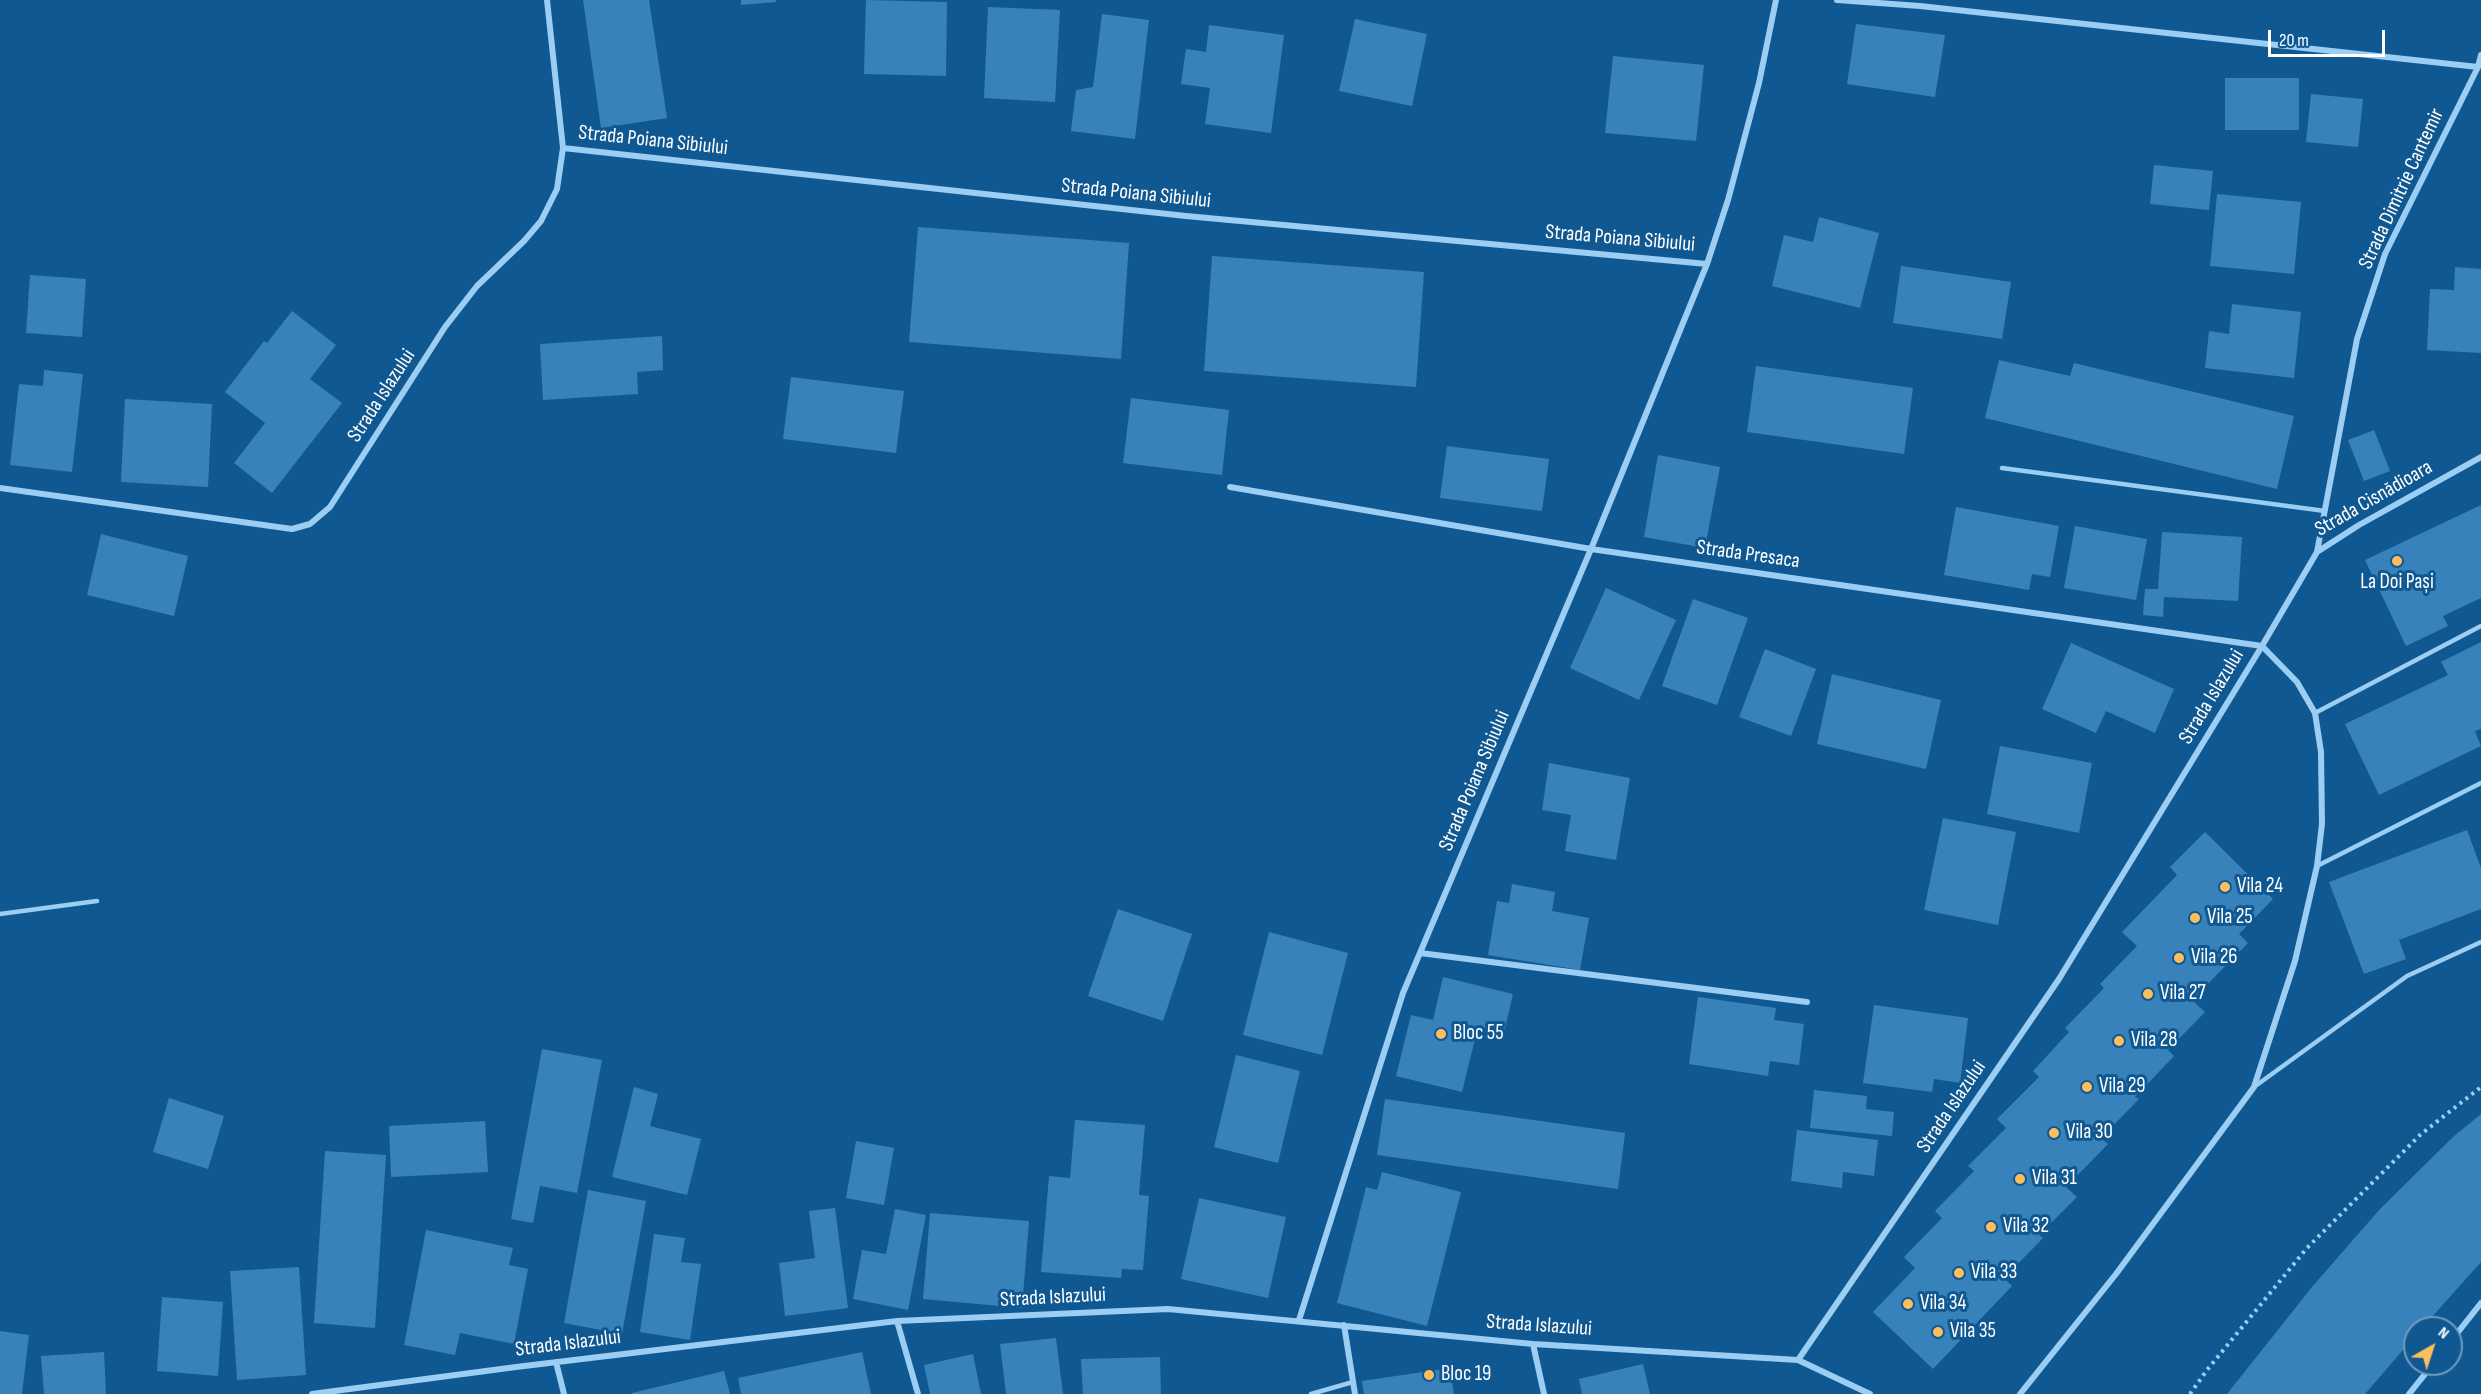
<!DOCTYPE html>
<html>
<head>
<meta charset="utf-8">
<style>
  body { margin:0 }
  #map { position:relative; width:2481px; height:1394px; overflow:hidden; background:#105892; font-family:"Sofia Sans Condensed",sans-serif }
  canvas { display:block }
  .north { position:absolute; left:2403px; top:1316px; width:60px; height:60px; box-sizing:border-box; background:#105892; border:2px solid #709bbe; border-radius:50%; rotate:39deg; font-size:16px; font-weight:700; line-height:24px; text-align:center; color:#fff }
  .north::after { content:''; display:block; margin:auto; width:21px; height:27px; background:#ffbe5e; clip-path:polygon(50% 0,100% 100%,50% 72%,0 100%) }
  .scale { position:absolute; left:2268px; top:30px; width:117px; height:27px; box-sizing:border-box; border:3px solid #fff; border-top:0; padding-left:8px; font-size:18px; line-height:21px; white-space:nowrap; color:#fff; -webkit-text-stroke:4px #105892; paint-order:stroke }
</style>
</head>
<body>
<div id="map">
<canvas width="2481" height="1394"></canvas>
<div class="north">N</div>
<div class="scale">20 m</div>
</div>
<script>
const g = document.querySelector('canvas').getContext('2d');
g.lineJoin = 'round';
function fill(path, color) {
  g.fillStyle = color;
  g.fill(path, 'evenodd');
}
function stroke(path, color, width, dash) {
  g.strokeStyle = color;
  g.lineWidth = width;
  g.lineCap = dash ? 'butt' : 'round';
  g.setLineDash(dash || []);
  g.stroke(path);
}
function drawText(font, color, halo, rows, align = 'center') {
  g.font = font + ' "Sofia Sans Condensed",sans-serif';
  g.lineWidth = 6;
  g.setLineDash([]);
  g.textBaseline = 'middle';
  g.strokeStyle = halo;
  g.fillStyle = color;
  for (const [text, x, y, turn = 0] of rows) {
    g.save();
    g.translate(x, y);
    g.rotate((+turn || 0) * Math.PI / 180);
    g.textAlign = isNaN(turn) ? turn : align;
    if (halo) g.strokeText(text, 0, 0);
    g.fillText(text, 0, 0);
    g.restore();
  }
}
const building = new Path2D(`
  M583,0H649L667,118L601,128Z
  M741,0H776V2L741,5Z
  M866,0L947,2L946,76L864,74Z
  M988,7L1060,10L1055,102L984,98Z
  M1102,14L1149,20L1135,139L1071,131L1076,90L1093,87Z
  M1355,19L1427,34L1412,106L1339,91Z
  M1856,24L1945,35L1935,97L1847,84Z
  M1209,25L1284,35L1271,133L1205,124L1210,88L1181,84L1186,49L1206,52Z
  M1613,56L1704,65L1696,141L1605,133Z
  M2225,78H2299V130H2225Z
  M2311,94L2363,99L2358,147L2306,142Z
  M2154,165L2213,171L2209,210L2150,204Z
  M2217,194L2301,202L2294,274L2210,266Z
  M1819,217L1879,233L1860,308L1772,286L1784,235L1813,242Z
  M918,227L1129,243L1121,359L909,342Z
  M1212,256L1424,272L1416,387L1204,371Z
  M1901,266L2011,282L2002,339L1893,323Z
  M2455,267L2481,269V353L2427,350L2430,289L2454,290Z
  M30,275L86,279L82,337L26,333Z
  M2232,304L2301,312L2294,378L2205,368L2209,331L2229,334Z
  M292,311L336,345L310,379L342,403L272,493L234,463L265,423L225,392L264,341L267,343Z
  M662,336L663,370L637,372L638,394L543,400L540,344Z
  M1999,360L2070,376L2074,363L2294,416L2277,489L1985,418Z
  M1756,366L1913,388L1904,454L1747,432Z
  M44,370L83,374L72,472L10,465L19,384L43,386Z
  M791,377L904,391L896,453L783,439Z
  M1131,398L1229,410L1222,475L1123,463Z
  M125,399L212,404L208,487L121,482Z
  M2374,430L2390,471L2364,481L2348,440Z
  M1447,446L1549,459L1542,511L1440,498Z
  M1658,455L1720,467L1705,548L1644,537Z
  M2481,505V598L2443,616L2448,626L2406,646L2365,560Z
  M1956,507L2059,526L2050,577L2032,574L2029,590L1944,575Z
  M2075,526L2147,539L2136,600L2064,588Z
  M2162,532L2242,537L2238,601L2164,597L2163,617L2143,615L2145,589H2158Z
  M101,534L188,556L174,616L87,595Z
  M1606,588L1676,620L1639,700L1570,668Z
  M1693,599L1748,618L1717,705L1662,686Z
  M2481,642V729L2475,731L2481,746L2379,795L2345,724L2448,675L2441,662Z
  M2071,643L2174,689L2155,733L2106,711L2096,733L2042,709Z
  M1765,649L1816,669L1791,736L1739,717Z
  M1832,674L1941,700L1926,769L1817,744Z
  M2000,746L2092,763L2079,833L1987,814Z
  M1549,763L1630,778L1616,860L1565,851L1571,815L1542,810Z
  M1943,818L2016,832L1998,925L1924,910Z
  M2467,830L2481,868V909L2399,940L2406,959L2364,974L2329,882Z
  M2205,832L2273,899L2239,934L2248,943L2192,1000L2205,1012L2168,1050L2174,1056L2135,1097L2139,1099L2101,1138L2108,1144L2066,1187L2077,1197L2039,1235L2043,1238L2004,1278L2012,1286L1933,1369L1873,1312L1915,1268L1904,1257L1942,1218L1935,1211L1974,1171L1968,1166L2006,1128L1997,1119L2039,1077L2033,1071L2069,1032L2065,1028L2104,988L2100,984L2137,946L2122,932L2177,875L2170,867Z
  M1512,884L1555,892L1552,911L1589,918L1580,970L1488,955L1497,901L1509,903Z
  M1118,909L1192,934L1163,1021L1088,996Z
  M1269,932L1348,953L1322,1055L1243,1035Z
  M1443,977L1513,994L1503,1037L1477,1031L1462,1092L1396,1076L1411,1015L1433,1020Z
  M1698,997L1776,1008L1774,1020L1804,1024L1799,1065L1770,1061L1768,1076L1689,1064Z
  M1874,1005L1968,1018L1960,1083L1934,1079L1932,1092L1863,1083Z
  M542,1049L602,1060L577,1193L540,1186L533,1223L511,1219Z
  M1236,1055L1300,1071L1278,1163L1214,1147Z
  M634,1087L658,1094L650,1126L701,1139L687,1195L612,1177Z
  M1814,1090L1867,1096L1866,1109L1894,1112L1892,1136L1810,1128Z
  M169,1098L224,1116L208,1169L153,1152Z
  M1385,1099L1625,1133L1618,1189L1377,1155Z
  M2481,1114V1262L2422,1328H2415V1336L2365,1394H2227L2312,1287L2380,1209L2453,1137Z
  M1075,1120L1145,1125L1139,1195L1149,1196L1143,1270L1122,1269L1121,1278L1041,1272L1049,1176L1070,1178Z
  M485,1121L488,1172L391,1177L389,1126Z
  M1797,1130L1878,1140L1874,1176L1843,1172L1842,1188L1791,1181Z
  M856,1141L894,1148L884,1205L846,1198Z
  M325,1151L386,1155L375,1328L314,1323Z
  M1382,1172L1461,1192L1427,1326L1337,1303L1366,1187L1377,1190Z
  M588,1190L646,1201L622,1334L564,1323Z
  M1199,1198L1286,1217L1268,1298L1181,1279Z
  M835,1208L848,1308L785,1316L779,1263L815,1258L809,1211Z
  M895,1209L926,1215L908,1310L853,1299L862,1250L886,1254Z
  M930,1213L1029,1221L1022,1308L923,1299Z
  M426,1230L513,1248L509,1265L528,1269L514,1344L460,1333L455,1355L404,1345Z
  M654,1234L685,1238L681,1262L701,1264L690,1340L640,1332Z
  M299,1267L306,1375L237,1380L230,1271Z
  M162,1297L223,1302L218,1376L157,1371Z
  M0,1331L29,1335L22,1394H0Z
  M1056,1338L1063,1394H1006L1000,1344Z
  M104,1352L106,1394H44L41,1356Z
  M862,1352L871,1394H741L738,1378Z
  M973,1354L981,1394H930L924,1365Z
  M1160,1357L1161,1394H1083L1081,1359Z
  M1643,1364L1650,1394H1582L1579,1379Z
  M1450,1368L1454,1394H1364L1362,1381Z
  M724,1371L730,1394H632V1393Z`);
const path = new Path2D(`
  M2190,1394L2207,1370L2307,1248L2420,1135L2481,1087`);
const service = new Path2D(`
  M2002,468L2325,511
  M2315,713L2481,626
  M2317,866L2481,783
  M0,914L97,901
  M2254,1087L2407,976L2481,942
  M1311,1394L1353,1382`);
const minor = new Path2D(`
  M1837,0L1920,6L2478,67
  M563,148L1186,216L1707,264
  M1230,487L1591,549L2262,646
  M0,488L292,529L310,524L330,507L445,327L477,286L524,241L541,221L557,189L563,148L547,0
  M2317,552L2357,339L2385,254L2478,67L2481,55
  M1420,953L1807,1002
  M1299,1320L1403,993L1591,549L1707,264L1728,200L1759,83L1776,0
  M897,1321L918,1394
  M1344,1325L1355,1394
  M2451,1341L2481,1303
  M1533,1344L1544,1394
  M1798,1360L2059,979L2262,646L2317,552L2359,525L2481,457
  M556,1362L564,1394
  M312,1394L516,1367L897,1321L1168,1309L1533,1344L1798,1360L1870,1394
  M2020,1394L2116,1274L2254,1087L2295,961L2317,866L2322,824L2321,752L2315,713L2297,682L2262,646
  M2409,1394L2433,1364`);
const markers = [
  [2397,561,6,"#ffbe5e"],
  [2225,887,6,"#ffbe5e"],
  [2195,918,6,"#ffbe5e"],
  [2179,958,6,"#ffbe5e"],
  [2148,994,6,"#ffbe5e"],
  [1441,1034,6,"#ffbe5e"],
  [2119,1041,6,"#ffbe5e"],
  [2087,1087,6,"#ffbe5e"],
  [2054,1133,6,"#ffbe5e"],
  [2020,1179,6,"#ffbe5e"],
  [1991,1227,6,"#ffbe5e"],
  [1959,1273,6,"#ffbe5e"],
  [1908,1304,6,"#ffbe5e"],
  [1938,1332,6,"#ffbe5e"],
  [1429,1375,6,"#ffbe5e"]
];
const streetNames = [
  ["Strada Poiana Sibiului",653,141,6],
  ["Strada Dimitrie Cantemir",2402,189,-65],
  ["Strada Poiana Sibiului",1136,194,6],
  ["Strada Poiana Sibiului",1620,239,5],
  ["Strada Islazului",382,396,-57],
  ["Strada Cisnădioara",2374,499,-30],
  ["Strada Presaca",1748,555,8],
  ["Strada Islazului",2212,697,-59],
  ["Strada Poiana Sibiului",1475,781,-67],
  ["Strada Islazului",1952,1107,-56],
  ["Strada Islazului",1053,1298,-3],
  ["Strada Islazului",1539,1326,4],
  ["Strada Islazului",568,1344,-7]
];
const poiNames = [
  ["La Doi Pași",2397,583,"center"],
  ["Vila 24",2237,887],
  ["Vila 25",2207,918],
  ["Vila 26",2191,958],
  ["Vila 27",2160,994],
  ["Bloc 55",1453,1034],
  ["Vila 28",2131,1041],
  ["Vila 29",2099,1087],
  ["Vila 30",2066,1133],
  ["Vila 31",2032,1179],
  ["Vila 32",2003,1227],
  ["Vila 33",1971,1273],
  ["Vila 34",1920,1304],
  ["Vila 35",1950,1332],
  ["Bloc 19",1441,1375]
];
fill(building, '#3882bb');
stroke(path, '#9ccdf3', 4, [3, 4.5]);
stroke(service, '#9ccdf3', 4.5);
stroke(minor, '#9ccdf3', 6);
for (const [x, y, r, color] of markers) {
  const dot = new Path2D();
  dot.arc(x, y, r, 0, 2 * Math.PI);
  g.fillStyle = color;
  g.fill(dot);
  stroke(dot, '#105892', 2);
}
drawText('21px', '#fff', '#105892', streetNames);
drawText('21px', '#fff', '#105892', poiNames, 'left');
</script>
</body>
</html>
